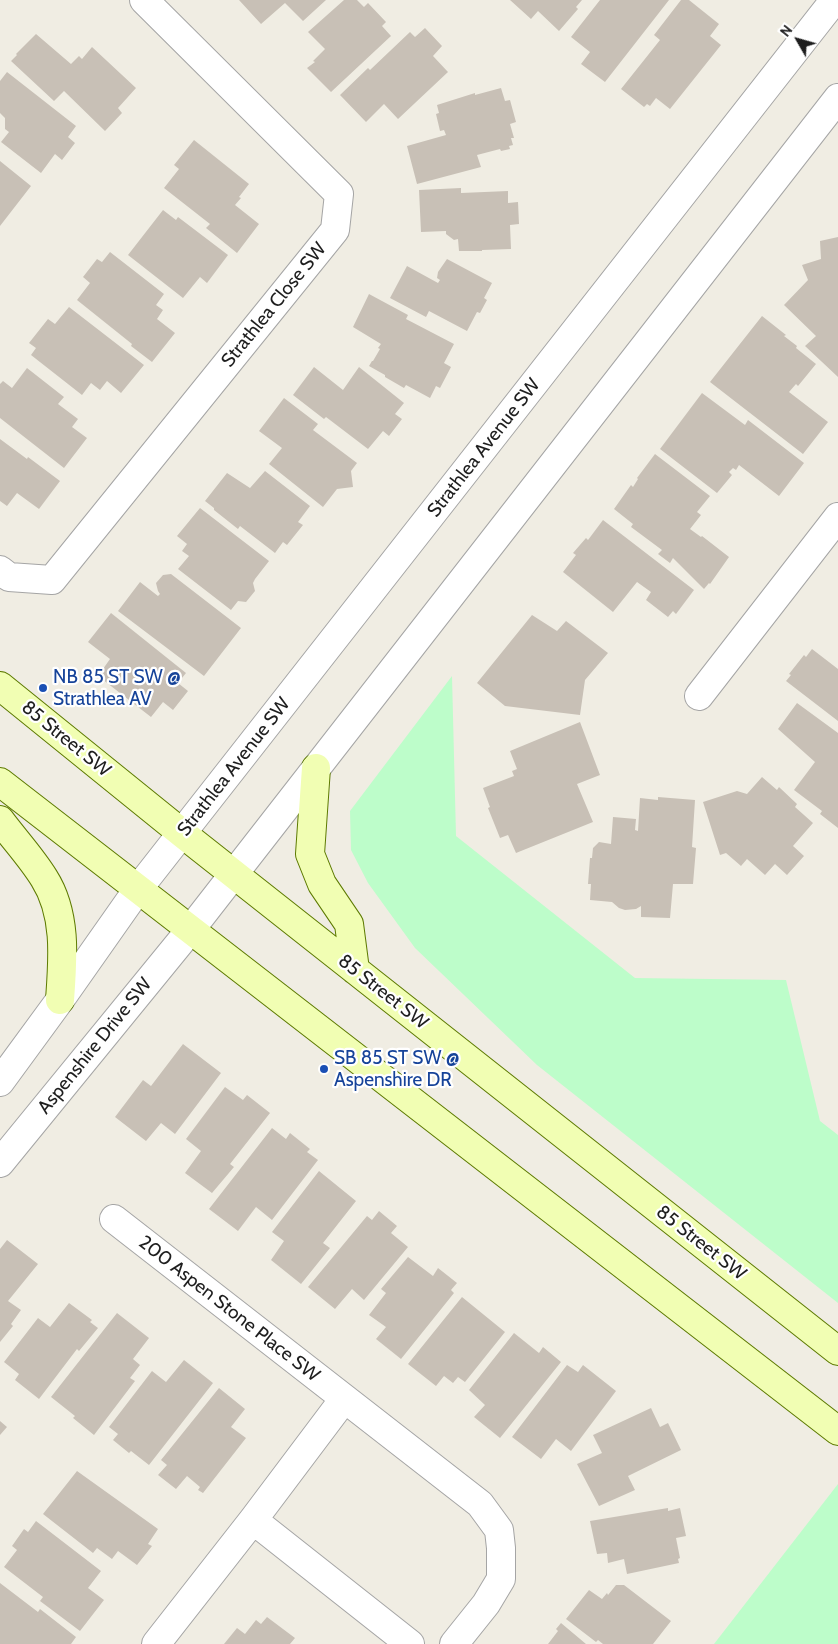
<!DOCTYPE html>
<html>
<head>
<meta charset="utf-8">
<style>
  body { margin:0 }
  #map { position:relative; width:838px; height:1644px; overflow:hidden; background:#f0ede3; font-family:Cabin,sans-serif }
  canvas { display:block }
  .north { position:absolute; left:773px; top:15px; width:50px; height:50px; -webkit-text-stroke:4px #fff; paint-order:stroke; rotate:308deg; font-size:14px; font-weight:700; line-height:20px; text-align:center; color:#1e1e1e }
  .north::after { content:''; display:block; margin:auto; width:18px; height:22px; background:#1e1e1e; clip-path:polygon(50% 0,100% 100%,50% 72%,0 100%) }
</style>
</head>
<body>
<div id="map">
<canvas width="838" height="1644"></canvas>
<div class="north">N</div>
</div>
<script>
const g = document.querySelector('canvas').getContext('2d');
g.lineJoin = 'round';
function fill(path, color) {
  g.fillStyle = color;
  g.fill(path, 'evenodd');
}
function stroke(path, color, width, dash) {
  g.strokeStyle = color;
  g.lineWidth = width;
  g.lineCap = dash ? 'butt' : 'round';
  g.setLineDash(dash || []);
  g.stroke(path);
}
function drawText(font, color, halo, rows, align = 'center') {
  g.font = font + ' Cabin,sans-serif';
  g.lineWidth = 4.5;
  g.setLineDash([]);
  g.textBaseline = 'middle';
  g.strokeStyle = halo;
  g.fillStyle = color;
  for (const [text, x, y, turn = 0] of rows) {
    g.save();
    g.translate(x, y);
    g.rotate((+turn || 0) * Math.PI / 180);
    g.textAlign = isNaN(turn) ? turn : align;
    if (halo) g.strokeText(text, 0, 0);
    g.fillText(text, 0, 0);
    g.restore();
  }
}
const park = new Path2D(`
  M452,676L456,836L635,978L786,980L820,1121L838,1135V1303L537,1065L415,948L368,883L351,850L350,811Z
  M838,1484V1644H714Z`);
const building = new Path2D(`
  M239,0H326L303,21L285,3L261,24Z
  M344,0H357L364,7L368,3L386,22L382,26L391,36L331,92L307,68L315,62L313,61L325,49L308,32Z
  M510,0H582L576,7L578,9L559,31L538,11L531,19Z
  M600,0H669L605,82L581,64L590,52L571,37Z
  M681,0H689L719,24L710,36L721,45L670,109L656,98L650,106L647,104L644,107L621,89L660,40L654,35Z
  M425,28L442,46L433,56L448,72L398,119L384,104L366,122L340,95L368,68L370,70L410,32L415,37Z
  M36,34L71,64L79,56L82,59L92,47L136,88L118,108L122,113L105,131L64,91L54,101L11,61L17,55L16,54Z
  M7,72L76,126L68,137L75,143L62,160L55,154L41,173L1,142L9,132L5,129V118L0,113V81Z
  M501,88L505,101L510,100L516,122L510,124L514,138H511L513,145L509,146L510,149L501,151L500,149L477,155L481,167L417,184L407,146L446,135L444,130L440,131L436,114L439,113L437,105L475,93V95Z
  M194,140L249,184L239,197L241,198L235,205L259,224L237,253L206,228L210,224L164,188L179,169L174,165Z
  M0,161L31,186L0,226Z
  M461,188V193L508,191V203L518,202L519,224L510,225L511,249L482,250V251H459L458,239L454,240L446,234V231L421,232L419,190Z
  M163,210L176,220L178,217L228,255L207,283L200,277L183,298L128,255Z
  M838,237V377L805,346L816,336L784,305L808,280L802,265L821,259L820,241Z
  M110,252L164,294L156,305L163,310L157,319L175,333L152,362L131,346L132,344L77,300L90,283L83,277L97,259L102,262Z
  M447,259L492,283L484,298L487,300L480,313L477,312L467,331L429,311L426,317L390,298L407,266L438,283L440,280L437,278L438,272Z
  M369,294L408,315L406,319L454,344L444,363L451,367L440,388L436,386L430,398L406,385L404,388L385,377V375L369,366L372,361H373L380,349L378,348L381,344L353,327Z
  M69,307L144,365L121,393L107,381L100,390L91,383L82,395L31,355L36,348L29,343L48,319L55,324Z
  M762,316L786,335L784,336L797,346L796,348L816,364L798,386L796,384L789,392L828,422L803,454L710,382Z
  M314,367L343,390L359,367L404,403L395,414L402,419L389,436L383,431L368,449L326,417L324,419L293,395Z
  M27,368L64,397L58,404L78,419L72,427L87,438L64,468L0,418V384L3,381L12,388Z
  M702,393L745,425L748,420L804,463L779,496L739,465L736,470L733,468L729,472L732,475L717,493L660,449Z
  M284,398L318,424L313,430L357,463L351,471L353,487L337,489L323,507L269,464L282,448L259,431Z
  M0,439L27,459L28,457L60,481L39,509L17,493L7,506L0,501Z
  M655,454L710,496L697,512L701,515L690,529L701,537L702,536L729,557L710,584L709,583L704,589L673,558L670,563L658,554L662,550L631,527L633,524L614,509L631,485L633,487L638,479L637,478Z
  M265,471L310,506L298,522L303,525L287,545L283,542L275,553L240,526L238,529L214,510V508L205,501L227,473L250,488Z
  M200,508L269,561L255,579L253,583L255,591L246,602L238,601L231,610L178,569L189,556L182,551L187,544L177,536Z
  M603,520L694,590L676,614L673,611L668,617L646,600L651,592L637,582L613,612L563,572L576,555L573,553L586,538L588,540Z
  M171,574L241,628L204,676L118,611L140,582L158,596L160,594L158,591L156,583L163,575Z
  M111,613L186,673L178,683L188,691L173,710L163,702L151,717L98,676L110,659L88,642Z
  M532,615L557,631L566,621L608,653L585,680L580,715L505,706L477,683Z
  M812,649L838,669V721L786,681L791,675L789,674L804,655L806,657Z
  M797,703L838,733V828L820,814L822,811L794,790L815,762L778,729Z
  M580,722L600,775L577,784L593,822L516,853L508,835L500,838L488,808L490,807L483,788L514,776L512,771L517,769L510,751Z
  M762,777L777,790L779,787L797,804L795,807L813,823L793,846L804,856L787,875L775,864L765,875L747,859L741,866L726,853L720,855L703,802L737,791L747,794Z
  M658,797L695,800L692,847L696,848L693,884H673L670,918L641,917V906L636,909L625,910L619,908L612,902L590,900L591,884H588L590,858H592L593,848L599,842L611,844L613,817L636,819L635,830L638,831L640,798L658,800Z
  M183,1044L221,1073L175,1134L161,1123L146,1141L115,1117L143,1080L151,1086Z
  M225,1087L243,1100L247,1095L270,1113L230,1164L234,1167L212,1193L185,1173L201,1151L186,1139Z
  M272,1128L286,1139L290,1133L310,1149L307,1152L318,1160L272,1220L256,1207L238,1231L209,1209Z
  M319,1171L356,1201L323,1243L330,1248L301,1284L271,1260L284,1241L272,1232Z
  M379,1211L397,1226L391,1233L408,1247L364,1300L352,1289L335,1309L308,1287L367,1216L372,1220Z
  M7,1240L38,1264L8,1301L21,1310L11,1324L13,1326L0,1342V1249Z
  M408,1257L433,1276L438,1268L457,1283L451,1290L454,1293L401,1359L376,1339L386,1327L369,1315L386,1293L381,1289Z
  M462,1297L505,1332L465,1382L458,1377L453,1383L444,1376L436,1386L408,1364Z
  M69,1303L92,1320L90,1322L98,1328L79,1351L77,1349L39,1399L15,1380L19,1374L4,1362L38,1318L50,1327Z
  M117,1313L149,1338L133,1359L140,1365L130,1378L135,1381L94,1435L73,1418L75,1416L51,1397Z
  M514,1333L539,1353L543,1347L561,1362L500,1438L474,1417L485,1405L469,1390Z
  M184,1360L213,1383L149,1465L131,1451L129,1453L113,1440L118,1434L109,1427L152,1371L166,1382Z
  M567,1365L578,1372L583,1365L616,1391L571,1451L556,1439L541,1459L512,1437Z
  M219,1388L245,1409L231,1427L246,1438L203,1493L198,1490L200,1487L187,1476L176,1489L158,1475L167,1465L161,1460Z
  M651,1408L660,1427L668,1423L681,1450L628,1476L635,1490L599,1506L577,1464L602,1453L593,1435Z
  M0,1421L7,1427L0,1435Z
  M77,1471L158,1529L148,1544L152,1546L137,1565L118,1551L112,1559L97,1548L93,1553L43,1514Z
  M668,1508V1511L680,1508L686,1536L676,1538L680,1558L678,1559L679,1563L627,1574L624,1559L608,1563L607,1553L597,1554L590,1521Z
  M36,1521L101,1571L88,1588L104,1600L80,1631L40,1601L43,1597L4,1567L17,1550L12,1546L24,1529L28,1532Z
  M0,1583L38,1612L40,1609L76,1637L71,1644H0Z
  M616,1585H624L671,1621L653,1644H603L598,1640L596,1642L566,1619L589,1590L602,1599L607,1593L608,1595Z
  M267,1617L295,1638L290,1644H224L237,1628L245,1634L256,1620L261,1624Z
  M561,1623L586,1644H548L558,1631L556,1629Z`);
const minor = new Path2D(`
  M0,570L9,577L52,580L335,230L339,194L144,0
  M699,696L838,517
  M0,1082L60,1000L138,889
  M0,1163L191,929
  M114,1219L480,1504L499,1530L501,1548V1579L486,1604L454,1644
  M253,1520L344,1399
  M156,1644L253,1520L410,1644`);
const tertiary = new Path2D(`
  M138,889L829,7
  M191,929L838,98`);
const secondary = new Path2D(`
  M0,686L183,834L838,1351
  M316,768L310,854L322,884L349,924L355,970
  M0,782L838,1431
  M0,820C14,839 31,857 44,878C67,914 63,959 60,1000`);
const markers = [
  [43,688,5,"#1a4fb4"],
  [324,1069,5,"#1a4fb4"]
];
const streetNames = [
  ["Strathlea Close SW",274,305,-51],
  ["Strathlea Avenue SW",484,448,-52],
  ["85 Street SW",66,739,39],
  ["Strathlea Avenue SW",234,767,-52],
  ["85 Street SW",383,992,38],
  ["Aspenshire Drive SW",95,1046,-51],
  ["85 Street SW",701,1243,38],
  ["200 Aspen Stone Place SW",229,1309,38]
];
const transitNames = [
  ["NB 85 ST SW @",53,677],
  ["Strathlea AV",53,699],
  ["SB 85 ST SW @",334,1058],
  ["Aspenshire DR",334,1080]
];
fill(park, '#bdfdca');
fill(building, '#c8c0b6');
stroke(minor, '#a5a5a5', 30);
stroke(tertiary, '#a5a5a5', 30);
stroke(secondary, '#5d7a00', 30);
stroke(minor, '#fff', 28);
stroke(tertiary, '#fff', 28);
stroke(secondary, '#f1feb3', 28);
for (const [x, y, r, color] of markers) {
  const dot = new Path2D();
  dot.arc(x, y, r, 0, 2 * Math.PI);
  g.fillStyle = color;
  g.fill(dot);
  stroke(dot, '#fff', 2);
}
drawText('19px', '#1e1e1e', '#fff', streetNames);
drawText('19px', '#164399', '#fff', transitNames, 'left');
</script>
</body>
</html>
